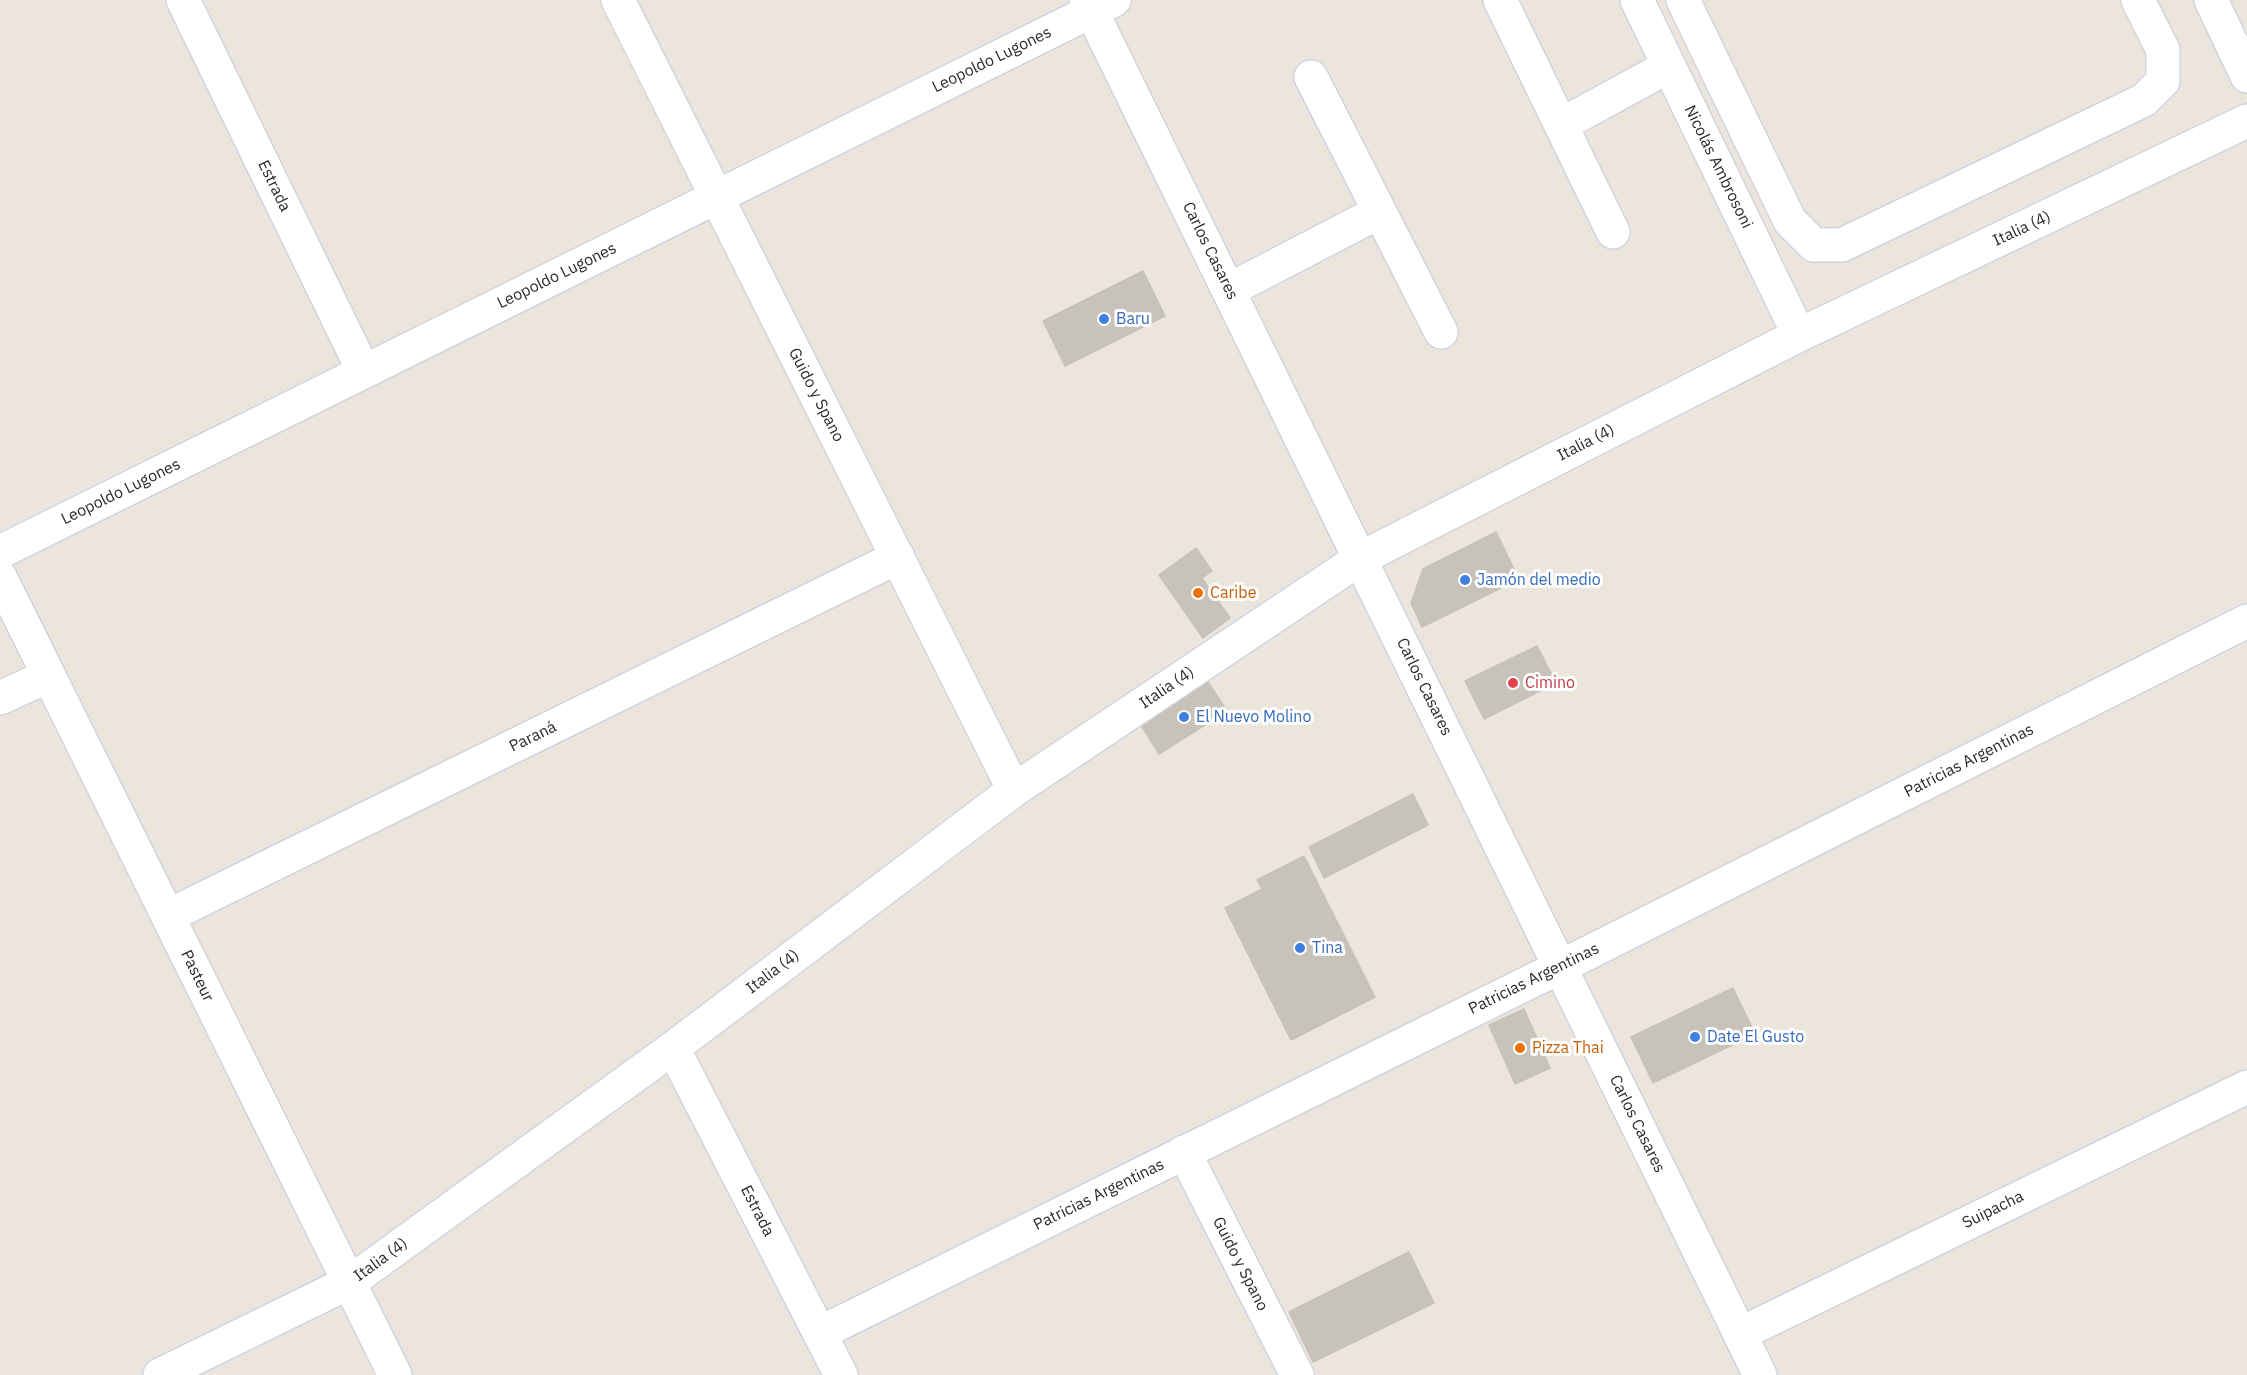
<!DOCTYPE html>
<html>
<head>
<meta charset="utf-8">
<style>
  body { margin:0 }
  canvas { display:block; background:#ece5dc }
</style>
</head>
<body>
<canvas width="2247" height="1375"></canvas>
<script>
const g = document.querySelector('canvas').getContext('2d');
g.lineJoin = 'round';
function fill(path, color) {
  g.fillStyle = color;
  g.fill(path, 'evenodd');
}
function stroke(path, color, width, dash) {
  g.strokeStyle = color;
  g.lineWidth = width;
  g.lineCap = dash ? 'butt' : 'round';
  g.setLineDash(dash || []);
  g.stroke(path);
}
function drawText(font, color, halo, rows, align = 'center') {
  g.font = font + ' "IBM Plex Sans",sans-serif';
  g.lineWidth = 6;
  g.setLineDash([]);
  g.textBaseline = 'middle';
  g.strokeStyle = halo;
  g.fillStyle = color;
  for (const [text, x, y, turn = 0] of rows) {
    g.save();
    g.translate(x, y);
    g.rotate((+turn || 0) * Math.PI / 180);
    g.textAlign = isNaN(turn) ? turn : align;
    if (halo) g.strokeText(text, 0, 0);
    g.fillText(text, 0, 0);
    g.restore();
  }
}
const building = new Path2D(`
  M1143,271L1165,316L1065,366L1043,321Z
  M1496,532L1519,579L1422,627L1411,603L1423,569Z
  M1196,548L1212,571L1202,578L1230,618L1203,638L1159,575Z
  M1537,646L1556,683L1484,719L1465,681Z
  M1208,682L1227,711L1159,754L1141,725Z
  M1413,794L1428,825L1324,878L1309,847Z
  M1304,856L1375,997L1291,1040L1225,908L1262,889L1257,880Z
  M1733,988L1755,1034L1653,1083L1631,1037Z
  M1524,1009L1550,1068L1515,1084L1489,1025Z
  M1409,1252L1434,1303L1313,1362L1289,1312Z`);
const minor = new Path2D(`
  M183,0L364,372
  M618,0L1014,790
  M1086,0L1760,1375
  M1500,0L1613,232
  M1637,0L1799,335
  M1683,0L1790,221L1814,245H1842L2144,100L2163,81V50L2138,0
  M2211,0L2247,76
  M1311,77L1441,332
  M1561,125L1669,66
  M1229,290L1379,212
  M0,552L1114,0
  M0,577L395,1375
  M0,698L48,676
  M168,916L898,557
  M673,1048L841,1375
  M1184,1152L1297,1375
  M820,1333L1560,967L2247,621
  M1740,1334L2247,1087
  M160,1375L350,1282L673,1048L1014,790L1361,558L1799,335L2247,121`);
const markers = [
  [1104,319,6,"#3f7fe0"],
  [1465,580,6,"#3f7fe0"],
  [1198,593,6,"#e8710a"],
  [1513,683,6,"#e0444e"],
  [1184,717,6,"#3f7fe0"],
  [1300,948,6,"#3f7fe0"],
  [1695,1037,6,"#3f7fe0"],
  [1520,1048,6,"#e8710a"]
];
const streetNames = [
  ["Leopoldo Lugones",992,60,-26],
  ["Nicolás Ambrosoni",1718,167,64],
  ["Estrada",274,186,64],
  ["Italia (4)",2022,229,-25],
  ["Carlos Casares",1210,251,64],
  ["Leopoldo Lugones",557,276,-26],
  ["Guido y Spano",816,395,63],
  ["Italia (4)",1586,443,-27],
  ["Leopoldo Lugones",121,492,-26],
  ["Carlos Casares",1424,687,64],
  ["Italia (4)",1167,688,-34],
  ["Paraná",533,737,-26],
  ["Patricias Argentinas",1969,761,-27],
  ["Italia (4)",773,972,-37],
  ["Pasteur",197,976,64],
  ["Patricias Argentinas",1534,979,-26],
  ["Carlos Casares",1637,1124,64],
  ["Patricias Argentinas",1099,1195,-26],
  ["Suipacha",1993,1210,-26],
  ["Estrada",757,1211,63],
  ["Italia (4)",381,1260,-36],
  ["Guido y Spano",1240,1264,63]
];
const shopNames = [
  ["Baru",1116,319],
  ["Jamón del medio",1477,580],
  ["El Nuevo Molino",1196,717],
  ["Tina",1312,948],
  ["Date El Gusto",1707,1037]
];
const foodNames = [
  ["Caribe",1210,593],
  ["Pizza Thai",1532,1048]
];
const healthNames = [
  ["Cimino",1525,683]
];
fill(building, '#c7c3bb');
stroke(building, '#c7c1b6', 1.5);
stroke(minor, '#d1d5e3', 36);
stroke(minor, '#fff', 33);
for (const [x, y, r, color] of markers) {
  const dot = new Path2D();
  dot.arc(x, y, r, 0, 2 * Math.PI);
  g.fillStyle = color;
  g.fill(dot);
  stroke(dot, '#fff', 2);
}
drawText('16px', '#2a2a2a', '#fff', streetNames);
drawText('16px', '#366cbe', '#fff', shopNames, 'left');
drawText('16px', '#c56008', '#fff', foodNames, 'left');
drawText('16px', '#be3a42', '#fff', healthNames, 'left');
</script>
</body>
</html>
